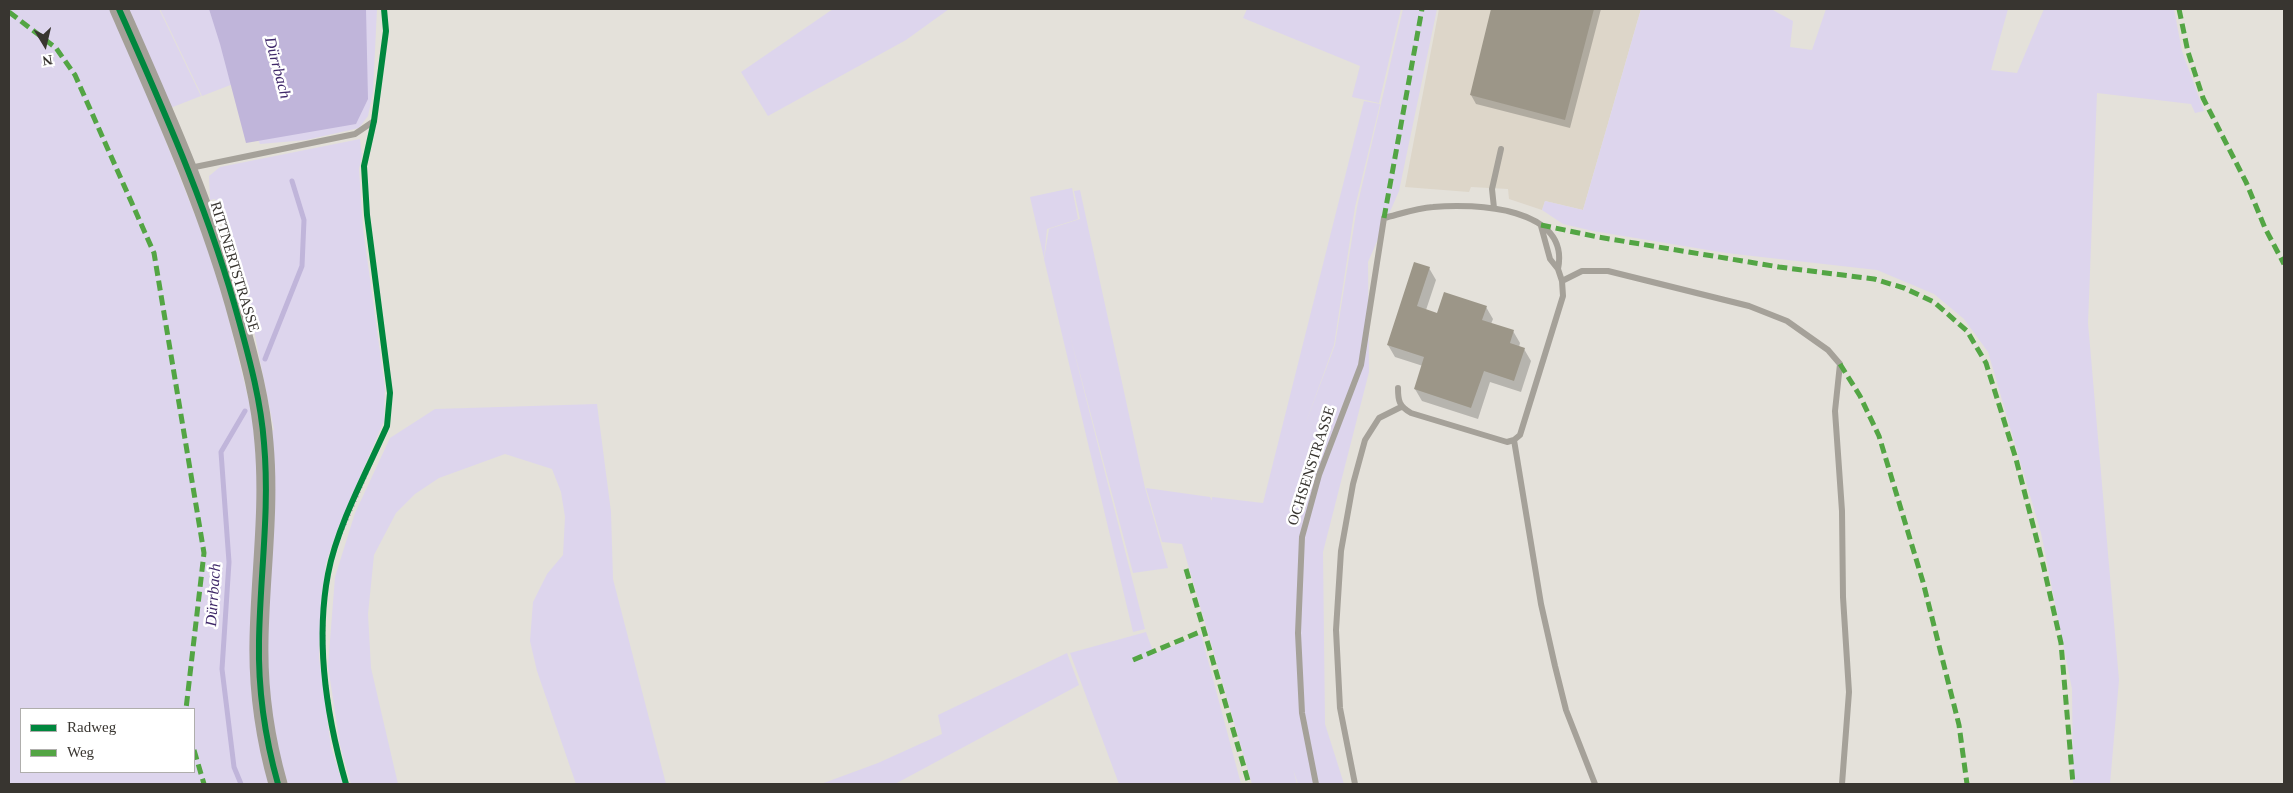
<!DOCTYPE html>
<html>
<head>
<meta charset="utf-8">
<style>
  body { margin:0 }
  #map { position:relative; width:2293px; height:793px; overflow:hidden; background:#e4e1da; font-family:"Times New Roman",serif }
  canvas { display:block }
  .frame { position:absolute; inset:0; border:10px solid #383530; pointer-events:none }
  .legend { position:absolute; left:20px; top:708px; width:175px; height:65px; box-sizing:border-box; background:#fff; border:1px solid #afaeac; margin:0; padding:6px 9px; list-style:none; font-size:15px; color:#383530 }
  .legend li { display:flex; align-items:center; gap:10px; height:25px }
  .legend b { width:25px; border:1px solid #afaeac }
  .north { position:absolute; left:20px; top:20px; width:50px; height:50px; -webkit-text-stroke:4px #fff; paint-order:stroke; rotate:171deg; font-size:14px; font-weight:700; line-height:20px; text-align:center; color:#383530 }
  .north::after { content:''; display:block; margin:auto; width:18px; height:22px; background:#383530; clip-path:polygon(50% 0,100% 100%,50% 72%,0 100%) }
</style>
</head>
<body>
<div id="map">
<canvas width="2293" height="793"></canvas>
<div class="frame"></div>
<ul class="legend">
<li><b style="height:6px;background:#00873e"></b>Radweg</li>
<li><b style="height:6px;background:#53a544"></b>Weg</li>
</ul>
<div class="north">N</div>
</div>
<script>
const g = document.querySelector('canvas').getContext('2d');
g.lineJoin = 'round';
function fill(path, color) {
  g.fillStyle = color;
  g.fill(path, 'evenodd');
}
function stroke(path, color, width, dash) {
  g.strokeStyle = color;
  g.lineWidth = width;
  g.lineCap = dash ? 'butt' : 'round';
  g.setLineDash(dash || []);
  g.stroke(path);
}
function drawText(font, color, halo, rows, align = 'center') {
  g.font = font + ' "Times New Roman",serif';
  g.lineWidth = 5;
  g.setLineDash([]);
  g.textBaseline = 'middle';
  g.strokeStyle = halo;
  g.fillStyle = color;
  for (const [text, x, y, turn = 0] of rows) {
    g.save();
    g.translate(x, y);
    g.rotate((+turn || 0) * Math.PI / 180);
    g.textAlign = isNaN(turn) ? turn : align;
    if (halo) g.strokeText(text, 0, 0);
    g.fillText(text, 0, 0);
    g.restore();
  }
}
const built = new Path2D(`
  M1439,9H1641L1583,210L1545,201L1542,210L1509,199L1508,189L1471,187L1469,192L1405,187Z`);
const green = new Path2D(`
  M9,9H159L201,96L155,114L216,268L255,425L272,784H9ZM21,709H194V772H21Z
  M160,9H377L373,92L368,116L359,128L306,140L260,144L233,84L202,96Z
  M833,9H949L906,40L768,116L741,72Z
  M1247,9H1401L1379,103L1352,97L1360,66L1243,18Z
  M1403,9H1437L1399,191L1368,262L1369,372L1323,552L1325,724L1344,784H1298L1293,769L1297,784H1252L1182,544L1162,542L1146,488L1210,497L1212,501V497L1263,503L1364,101L1380,104L1355,207L1334,345L1305,425L1335,345L1357,207Z
  M1641,9H1771L1793,21L1790,47L1812,50L1826,9H2008L1991,70L2017,73L2044,9H2174L2182,51L2204,111L2195,113L2191,104L2097,93L2088,323L2119,680L2110,784H2073L2072,689L2041,533L1988,352L1964,319L1934,294L1877,270L1726,253L1593,231L1563,224L1542,210L1545,201L1583,210Z
  M360,139L362,156L359,169L363,228L385,388L384,421L338,528L326,563L321,605L319,658L331,747L343,784H288L280,760L273,723L267,669L271,431L274,430L249,306L215,199L210,200L209,176L220,167Z
  M1072,188L1078,219L1047,229L1044,258L1030,197Z
  M1080,190L1145,488L1168,568L1133,573L1069,332L1145,629L1133,632L1044,259L1049,229L1080,219L1074,191Z
  M597,404L611,512L613,579L666,784H576L537,671L530,641L533,602L547,574L563,555L565,517L561,492L552,469L505,454L439,478L415,494L396,513L374,555L368,614L371,668L398,784H351L340,745L328,666L335,577L355,513L390,438L435,409Z
  M1146,632L1154,654L1201,634L1241,784H1119L1070,653Z
  M1067,653L1079,685L895,784H821L878,763L942,734L938,715Z`);
const water = new Path2D(`
  M209,9H366L368,99L356,124L246,143L220,44Z`);
const shadow = new Path2D(`
  M1492,9H1601L1570,128L1476,104L1471,95Z
  M1429,268L1436,280L1426,310L1438,314L1486,307L1493,319L1491,324L1513,331L1520,343L1519,347L1524,349L1531,361L1521,392L1490,382L1478,419L1422,401L1415,389L1423,366L1395,357L1388,345Z`);
const stream = new Path2D(`
  M265,359L302,266L304,220L292,181
  M241,784L234,767L222,669L229,562L221,452L245,411`);
const building = new Path2D(`
  M1491,9H1594L1565,120L1470,95Z
  M1414,262L1430,267L1417,306L1437,313L1444,292L1487,306L1482,320L1514,330L1510,343L1525,348L1514,381L1484,371L1471,408L1414,389L1424,357L1387,345Z`);
const path = new Path2D(`
  M346,784L335,744L324,665V613L328,573L337,544L387,426L390,393L367,215L364,166L370,136`);
const lane = new Path2D(`
  M190,168L355,134L374,121
  M1494,208L1492,189L1501,149
  M1562,281L1582,271H1608L1749,306L1787,321L1828,350L1840,364L1835,411L1842,511L1843,597L1849,692L1842,784
  M1398,388C1398,401 1399,406 1411,413L1507,442L1514,440L1520,435L1563,296L1562,281L1558,269L1550,259L1541,226
  M1514,440L1541,604L1555,666L1566,710L1595,784
  M1316,784L1302,713L1298,633L1302,537L1319,475L1361,365L1384,218C1400,214 1417,208 1433,207C1474,203 1571,207 1558,269
  M1355,784L1340,708L1336,630L1341,551L1353,484L1365,440L1379,418L1401,407`);
const secondary = new Path2D(`
  M119,9C164,111 210,213 239,321C250,361 261,402 264,443C270,510 260,575 259,641C258,689 265,738 278,784`);
const quiet = new Path2D(`
  M2179,9L2188,52L2203,98L2246,182L2265,228L2284,264
  M9,12L56,48L75,75L154,253L204,553L186,709
  M1384,218L1422,9
  M1541,225L1598,237L1779,267L1874,279L1904,288L1934,302L1967,331L1986,363L2016,459L2043,564L2061,643L2073,784
  M1840,364L1860,396L1879,436L1923,582L1959,725L1967,784
  M1186,569L1249,784
  M1133,660L1202,631
  M194,750L204,784`);
const cycleway = new Path2D(`
  M119,9C164,111 210,213 239,321C250,361 261,402 264,443C270,510 260,575 259,641C258,689 265,738 278,784
  M346,784C327,718 315,643 328,574C337,526 367,471 387,426L390,393L367,215L364,166L374,121L386,31L384,9`);
const streetNames = [
  ["RITTNERTSTRASSE",234,267,73],
  ["OCHSENSTRASSE",1312,466,-72]
];
const waterNames = [
  ["Dürrbach",277,68,75],
  ["Dürrbach",214,595,-86]
];
fill(built, '#ddd6c9');
fill(green, '#ddd5ed');
fill(water, '#c0b5da');
fill(shadow, '#0003');
stroke(stream, '#c0b5da', 5);
fill(building, '#9c9688');
stroke(path, '#a8a49e', 3, [1, 4]);
stroke(lane, '#a5a199', 6);
stroke(secondary, '#a4a098', 19);
stroke(quiet, '#53a544', 5, [10, 5]);
stroke(cycleway, '#00873e', 6);
drawText('15px', '#383530', '#fff', streetNames);
drawText('italic 16px', '#3f2869', '#fff', waterNames);
</script>
</body>
</html>
